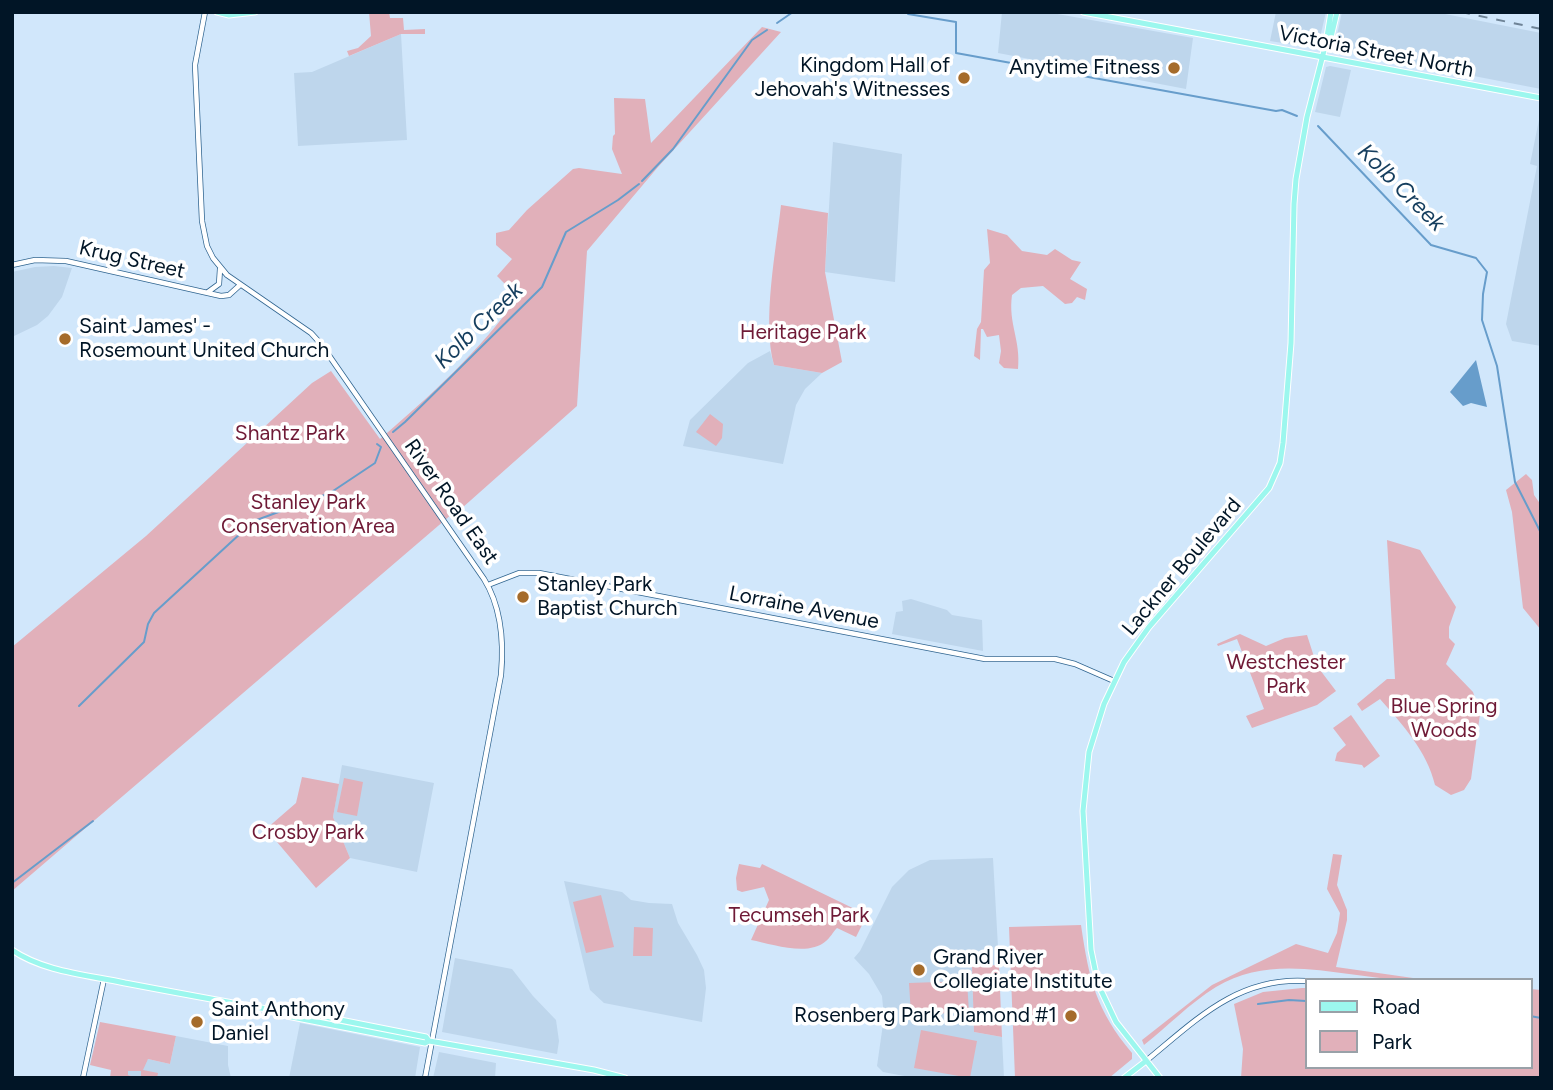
<!DOCTYPE html>
<html>
<head>
<meta charset="utf-8">
<style>
  body { margin:0 }
  #map { position:relative; width:1553px; height:1090px; overflow:hidden; background:#d1e7fb; font-family:Figtree,sans-serif }
  canvas { display:block }
  .frame { position:absolute; inset:0; border:14px solid #011526; pointer-events:none }
  .legend { position:absolute; left:1305px; top:978px; width:228px; height:91px; box-sizing:border-box; background:#fff; border:2px solid #99a1a8; margin:0; padding:9px 12px; list-style:none; font-size:21px; color:#011526 }
  .legend li { display:flex; align-items:center; gap:14px; height:35px }
  .legend b { width:35px; border:2px solid #99a1a8 }
</style>
</head>
<body>
<div id="map">
<canvas width="1553" height="1090"></canvas>
<div class="frame"></div>
<ul class="legend">
<li><b style="height:9px;background:#9cf7ee"></b>Road</li>
<li><b style="height:19px;background:#e1b0ba"></b>Park</li>
</ul>
</div>
<script>
const g = document.querySelector('canvas').getContext('2d');
g.lineJoin = 'round';
function fill(path, color) {
  g.fillStyle = color;
  g.fill(path, 'evenodd');
}
function stroke(path, color, width, dash) {
  g.strokeStyle = color;
  g.lineWidth = width;
  g.lineCap = dash ? 'butt' : 'round';
  g.setLineDash(dash || []);
  g.stroke(path);
}
function drawText(font, color, halo, rows, align = 'center') {
  g.font = font + ' Figtree,sans-serif';
  g.lineWidth = 7;
  g.setLineDash([]);
  g.textBaseline = 'middle';
  g.strokeStyle = halo;
  g.fillStyle = color;
  for (const [text, x, y, turn = 0] of rows) {
    g.save();
    g.translate(x, y);
    g.rotate((+turn || 0) * Math.PI / 180);
    g.textAlign = isNaN(turn) ? turn : align;
    if (halo) g.strokeText(text, 0, 0);
    g.fillText(text, 0, 0);
    g.restore();
  }
}
const built = new Path2D(`
  M1002,12H1046L1193,38L1186,89L998,53Z
  M1276,12H1326L1318,46L1314,48L1270,41Z
  M1342,12H1435L1541,33V89L1334,49Z
  M401,34L407,140L298,146L294,73L312,72Z
  M1330,66L1351,70L1340,117L1315,112L1326,67Z
  M1541,110V346L1512,341L1506,324L1537,166L1530,164Z
  M833,142L902,154L895,282L825,272Z
  M54,266L72,268L62,297L48,316L37,325L12,337V272L35,267Z
  M770,351L774,365L822,373L805,389L796,405L783,464L683,446L690,420L748,363Z
  M911,599L947,610L952,615L982,620L983,651L892,634L896,612L903,611L902,601Z
  M342,765L434,783L417,872L350,858L333,817Z
  M993,858L999,965L972,967L974,1032L1002,1037L1004,1078H915L883,1072L877,1066L884,1017L882,996L869,974L854,958L860,951L892,887L909,870L930,860Z
  M564,881L622,892L631,900L649,903L672,904L678,923L697,955L704,970L706,988L702,1022L604,1003L590,990Z
  M455,958L512,969L533,996L556,1020L559,1041L557,1054L442,1032Z
  M300,1023L420,1047L415,1078H289Z
  M176,1036L228,1046V1065L231,1078H139L128,1075V1071L148,1059L170,1064Z
  M439,1052L496,1063L495,1078H433Z`);
const green = new Path2D(`
  M369,12H389L390,18H403L404,30L425,29V34H401L349,56L347,51L358,48L371,36Z
  M762,27L781,32L658,167L587,251L577,406L453,516L452,514L12,891V647L146,536L312,383L331,371L380,439C430,396 480,351 518,297L497,276L512,259L496,245V233L509,230L527,210L573,169L579,168L622,174L612,149L613,136L615,134L614,98L645,99L651,143Z
  M781,205L828,213L825,272L842,362L822,373L774,365C762,321 776,251 781,205Z
  M987,229L1007,235L1022,251L1047,255L1055,249L1072,260L1081,262L1070,279L1087,289L1085,300L1077,297L1072,303L1065,304L1043,286L1021,288L1012,295C1008,324 1021,340 1018,369L1004,368L999,363L1001,351L999,335L987,337L983,329H981L980,360L974,356L977,329L981,322L984,270L990,263Z
  M710,414L723,424L722,438L716,446L696,432Z
  M1526,474L1532,480L1534,495L1541,505V630L1523,608L1512,512L1506,490Z
  M1387,540L1420,550L1456,607L1449,627V638L1455,644L1446,664L1473,692L1476,701L1481,707L1471,779L1464,790L1451,795L1435,785C1427,751 1402,724 1380,699L1362,711L1357,704L1387,679H1395Z
  M1240,634L1266,646L1285,638L1307,635L1317,666L1336,691L1317,705L1252,728L1246,716L1264,709L1237,639L1218,646L1217,644Z
  M1351,715L1380,756L1364,768L1362,765L1335,761L1337,753L1346,745L1333,728Z
  M302,777L339,784L333,817L350,858L316,888L266,829L296,803Z
  M344,778L363,782L357,816L337,812Z
  M1333,854L1342,855L1337,885L1347,910V920L1336,967L1413,978V980C1347,980 1277,950 1216,987C1190,1003 1168,1026 1144,1045L1142,1040L1212,985L1296,944L1328,953L1337,933L1340,913L1327,889Z
  M739,864L760,868L762,864L867,915L856,937L837,928C833,932 830,938 826,941C808,957 772,944 751,940L769,900L764,887L742,892L737,890L736,878Z
  M601,895L614,947L586,953L573,902Z
  M1081,925C1089,980 1096,1010 1132,1053V1059L1109,1078H1015L1009,927Z
  M634,927L653,928L652,956H633Z
  M999,965L1002,1037L974,1032L972,966Z
  M967,981L969,1012L911,1015L909,983Z
  M1302,988H1306V1067H1530V989L1541,990V1078H1241L1243,1049L1234,1004L1263,992Z
  M100,1022L176,1036L170,1064L148,1059L143,1070L158,1073L157,1078H141V1071H128V1075L139,1078H110L111,1070L90,1065Z
  M921,1030L977,1041L970,1078L914,1068Z`);
const water = new Path2D(`
  M1476,360L1487,407L1471,403L1463,406L1450,392Z`);
const stream = new Path2D(`
  M908,14L956,22V53L1276,111L1282,110L1297,116
  M777,23L793,12
  M1318,126L1431,245L1476,258L1487,272L1483,294L1482,320L1497,366L1515,482L1541,533
  M642,181L673,149L752,40L767,30
  M393,432L405,422L542,287L566,232L618,200L639,184
  M79,706L144,642L148,624L154,613L254,521L330,493L375,463L381,447L377,444
  M12,883L93,821
  M1258,1004L1289,1000L1306,1001
  M1530,1016L1541,1018`);
const minor = new Path2D(`
  M205,12L195,65L202,221L207,246L213,258L227,275L311,333L321,344L484,579C502,608 504,642 501,675L425,1078
  M12,265L35,260L66,261L221,296L229,295L240,285
  M208,292L219,284L220,269
  M488,585L519,573H539L985,659H1055L1075,664L1114,681
  M1146,1061C1196,1020 1237,977 1306,981
  M83,1078L104,979`);
const major = new Path2D(`
  M217,12L229,15L255,12
  M1083,12L1541,98
  M1327,42L1331,37L1337,12
  M12,950C44,972 88,975 125,983C178,993 231,1003 284,1012L289,1010L305,1013L426,1037L429,1041L441,1043L594,1070L625,1078
  M284,1012L287,1016L425,1043L429,1041
  M1124,1078L1146,1061
  M1160,1078L1116,1022L1098,984L1091,950L1083,811L1089,752L1104,704L1124,662L1149,627L1269,488L1280,463L1283,443L1291,343L1294,204L1296,179L1307,117L1326,43L1331,12`);
const rail = new Path2D(`
  M1461,12L1541,29`);
const markers = [
  [1174,68,7,"#a56b2a"],
  [964,78,7,"#a56b2a"],
  [65,339,7,"#a56b2a"],
  [523,597,7,"#a56b2a"],
  [919,970,7,"#a56b2a"],
  [1071,1016,7,"#a56b2a"],
  [197,1022,7,"#a56b2a"]
];
const streetNames = [
  ["Victoria Street North",1376,52,11],
  ["Krug Street",132,260,13],
  ["River Road East",451,502,55],
  ["Lackner Boulevard",1182,567,-50],
  ["Lorraine Avenue",804,608,11]
];
const poiNames = [
  ["Kingdom Hall of",950,66,"right"],
  ["Jehovah's Witnesses",950,90,"right"],
  ["Anytime Fitness",1160,68,"right"],
  ["Saint James' -",79,327],
  ["Rosemount United Church",79,351],
  ["Stanley Park",537,585],
  ["Baptist Church",537,609],
  ["Grand River",933,958],
  ["Collegiate Institute",933,982],
  ["Saint Anthony",211,1010],
  ["Daniel",211,1034],
  ["Rosenberg Park Diamond #1",1057,1016,"right"]
];
const parkNames = [
  ["Heritage Park",803,333],
  ["Shantz Park",290,434],
  ["Stanley Park",308,503],
  ["Conservation Area",308,527],
  ["Westchester",1286,663],
  ["Park",1286,687],
  ["Blue Spring",1444,707],
  ["Woods",1444,731],
  ["Crosby Park",308,833],
  ["Tecumseh Park",799,916]
];
const waterNames = [
  ["Kolb Creek",1401,188,45],
  ["Kolb Creek",479,326,-44]
];
fill(built, '#bed6ec');
fill(green, '#e1b0ba');
fill(water, '#679dcb');
stroke(stream, '#679dcb', 2);
stroke(minor, '#306590', 6);
stroke(major, '#fff', 7);
stroke(minor, '#fff', 4.5);
stroke(major, '#9cf7ee', 5);
stroke(rail, '#6f8497', 2, [9, 9]);
for (const [x, y, r, color] of markers) {
  const dot = new Path2D();
  dot.arc(x, y, r, 0, 2 * Math.PI);
  g.fillStyle = color;
  g.fill(dot);
  stroke(dot, '#fff', 2.5);
}
drawText('21px', '#011526', '#fff', streetNames);
drawText('21px', '#011526', '#fff', poiNames, 'left');
drawText('21px', '#6f1a36', '#fff', parkNames);
drawText('italic 23px', '#153e5e', '#fff', waterNames);
</script>
</body>
</html>
